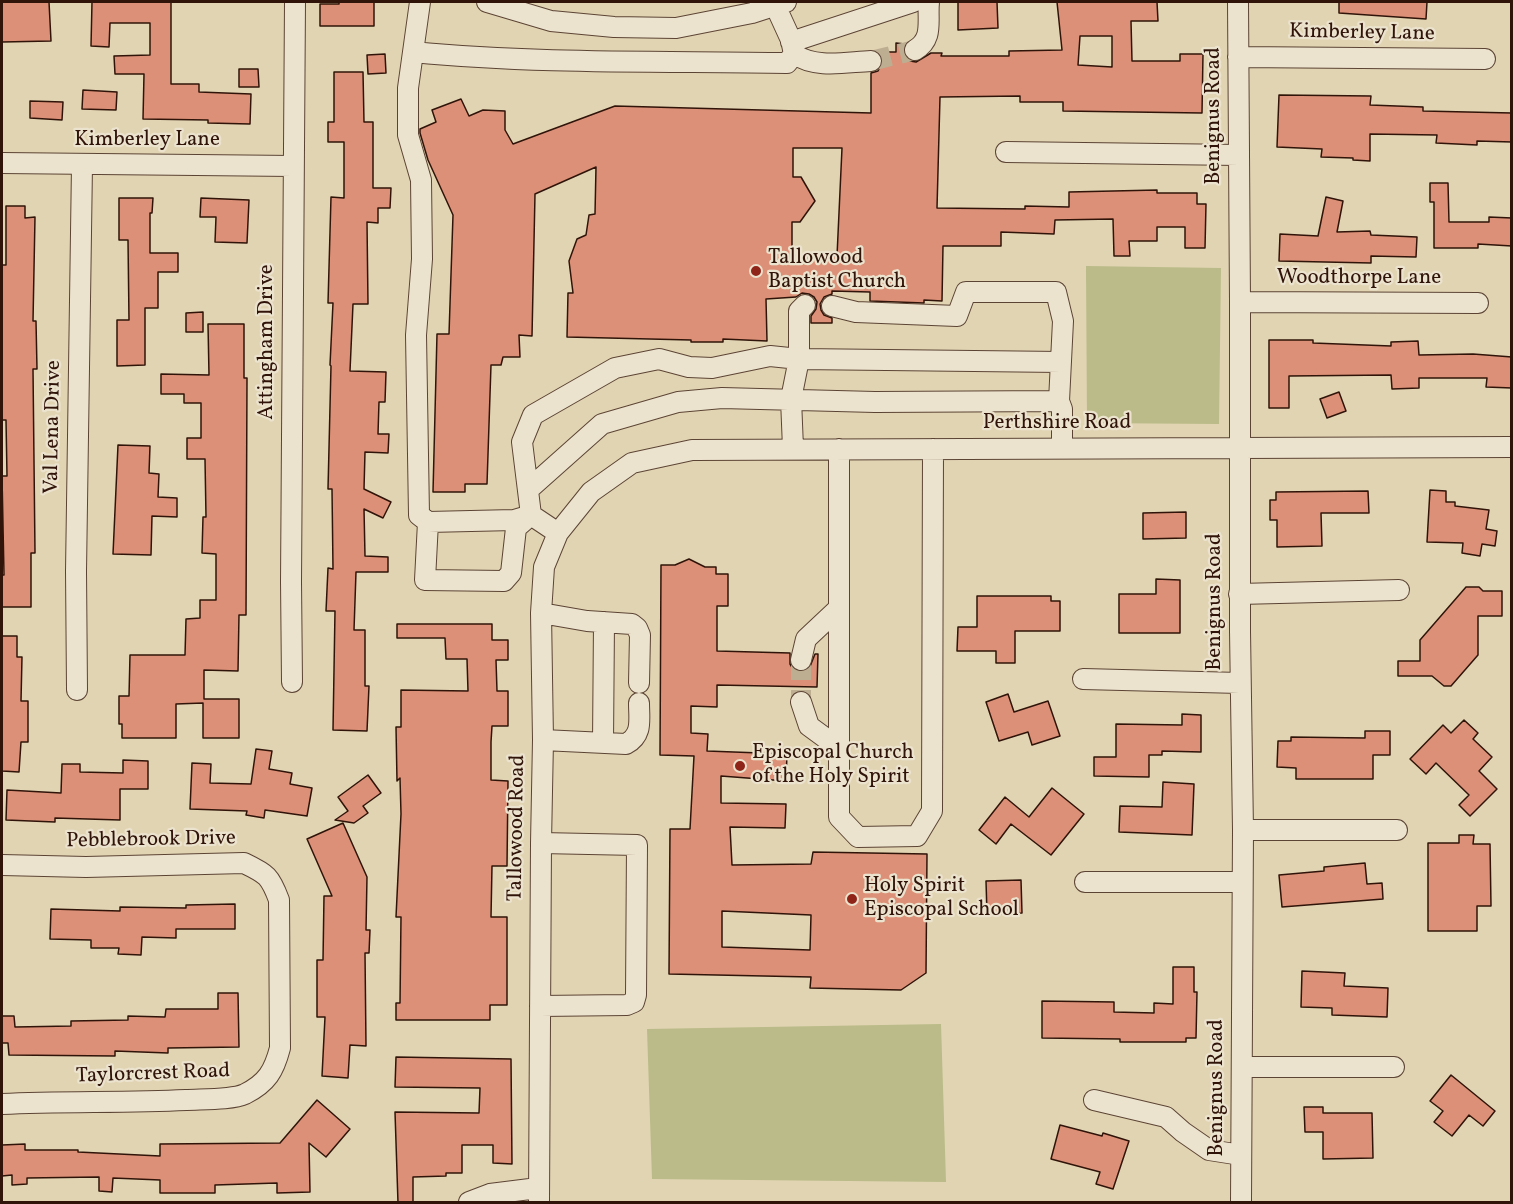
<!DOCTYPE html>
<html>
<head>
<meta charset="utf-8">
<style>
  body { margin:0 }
  #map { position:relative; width:1513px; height:1204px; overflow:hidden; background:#e1d4b3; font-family:Vollkorn,serif }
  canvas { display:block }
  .frame { position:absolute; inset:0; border:3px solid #301409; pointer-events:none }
</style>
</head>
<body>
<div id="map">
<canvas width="1513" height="1204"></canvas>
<div class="frame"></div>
</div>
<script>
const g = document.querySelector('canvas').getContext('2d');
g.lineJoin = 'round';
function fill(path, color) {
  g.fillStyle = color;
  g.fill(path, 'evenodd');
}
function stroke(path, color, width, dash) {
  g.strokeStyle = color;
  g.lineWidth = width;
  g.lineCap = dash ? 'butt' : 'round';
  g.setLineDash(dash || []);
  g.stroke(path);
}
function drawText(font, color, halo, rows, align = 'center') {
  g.font = font + ' Vollkorn,serif';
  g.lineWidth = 4.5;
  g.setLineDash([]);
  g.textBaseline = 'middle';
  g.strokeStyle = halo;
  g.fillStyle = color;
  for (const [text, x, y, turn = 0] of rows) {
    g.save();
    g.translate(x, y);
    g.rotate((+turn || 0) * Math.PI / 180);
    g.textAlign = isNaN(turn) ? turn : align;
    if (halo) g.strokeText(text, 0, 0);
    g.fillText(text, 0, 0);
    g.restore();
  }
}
const green = new Path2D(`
  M1086,266L1221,268L1219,424L1087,423Z
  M941,1024L946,1182L652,1179L647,1029Z`);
const building = new Path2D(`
  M2,2H49L51,41L2,42Z
  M92,2H171V84H199V92L251,94L250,124L208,123V120L143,119L144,74H115L114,56L150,55V23H110L109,47L91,46Z
  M339,2H374V26H320V4H339Z
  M958,2H997L998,28L958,30Z
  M1057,2H1157L1158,21H1131L1132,61H1180V54H1203L1202,113L1063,111V102H1020V96L940,97L937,208L1025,209V206L1069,207V192L1157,190V193H1197V204H1206L1205,248H1185V227H1157V241H1129L1130,256H1114L1113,219L1055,220L1054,234L1001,232V246H943L942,301L924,300V303L870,301V292L832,291V294L824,297L820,304L821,310L824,315L832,318V323H811V316L816,309L817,302L814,297L809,294L802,293L796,297L766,299L767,341L723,339V342H691V340L567,337L568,293H573L569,261L577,239L586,235L589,215L595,214L596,167L535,194L532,336L519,335L520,357H503L501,365H491L487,484H465V492H433L437,334H449L453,215L428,160L420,133V129L436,122L432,110L461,99L469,116L483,110L505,111V130L513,144L615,106L871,113V73L878,71L883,61L878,52H896V43L905,44L903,51L905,57L910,61L916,62L931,53H942L941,56H1009V51L1062,50ZM1080,36H1112V67L1078,65ZM793,148H842L837,256L792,255V222H800L815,201L801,177H793Z
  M1339,2H1427L1426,19L1339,13Z
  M385,54L386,73L368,74L367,55Z
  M239,69H258L259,87H239Z
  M334,72H363L364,122H373V188H391L390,208H378V223L367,222L368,304H353L350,371L386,372L385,402H379L378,434H389L388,453L365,452L364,489L391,502L383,518L364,509L365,556L388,557V572H356L354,630H365V686H369L367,731L333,730L335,611H326L328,568L333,569L332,489H328L331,366L330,365L333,303H328L331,197L344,198V142H328V122H334Z
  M83,90L117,92L116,110L82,109Z
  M1279,95L1371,96L1370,105L1423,107V111L1512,113V142L1477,141V145L1436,143L1437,135L1370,134V161L1353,160V158L1321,157L1322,149L1277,147Z
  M30,101L63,102L62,120L30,118Z
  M1430,183H1448L1449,222H1489V217L1512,218V246L1478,244V248H1434V202H1430Z
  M1326,197L1343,201L1337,232L1370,231L1371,235L1417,237L1416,257L1371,256V263L1279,261L1280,234L1318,236Z
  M119,198H153L152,213H150V253H178V272H158V308H145V365L117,366V320H129L128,240H119Z
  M201,198L249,200L247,243L215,242L216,217H200Z
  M6,206H25V218L35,217L33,321H36L37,369H33L35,553H31V607H2V575H4L2,476H7L6,420H2V265H6Z
  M203,312V332H186V313Z
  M208,324H244V378H247L246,615H239L238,671L204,670V699H239V738H203V703L176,704V738H122V724H119V696H129L130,655H185L186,619L200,618V600H216V554L202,553L203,517H206L205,459H187V438H201V403H184V394H161V374L209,375Z
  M1269,340H1313V343L1391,346V342L1418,341L1419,355L1473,354L1512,357V388L1486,387L1487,378H1419V388L1392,389L1391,375L1289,376V408H1269Z
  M1339,392L1346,411L1327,418L1320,399Z
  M118,445L150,446L149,473L159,474L158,497L177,498V517L152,516L151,555L113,554Z
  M1430,490L1446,491V502H1455V506L1489,510L1486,529L1497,531L1495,546L1482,544L1480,556L1462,553L1463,543L1427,542Z
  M1368,491L1369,513H1321L1322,546L1277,547V520H1270V500H1276V492Z
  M1186,512V538L1143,539V513Z
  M689,559L705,567H716V574H728V606H717V651L790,653V664L793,669L799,672L809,669L815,654H818L817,687L717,685V707L691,706V733L708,734L707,751L787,754L786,781L721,776V803L786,804L785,828L730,827L732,865L811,864L813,852L927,854L926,973L901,990L810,988L811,977L669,974L670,829H690L694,756L660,755L661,565H675ZM722,911L811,915L810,950L722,947Z
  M1156,579L1180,580V633H1119V594H1156Z
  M1466,587H1479L1483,591H1502V616H1478V655L1451,686H1444L1432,676H1398V661H1420V640Z
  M977,596H1051V601H1060V631H1015V663H996V651H957L958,627H977Z
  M397,624H492V640H508V660H496L497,691H508V726H492L491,742V780L508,781L507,866H492L491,917H507V1005H490V1020H396V1003H400L401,917H396L401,814L400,778L397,781L396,727H401V690L468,691L467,659H446L445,638H397Z
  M2,636H17V657H22L21,701H28V742H21L19,772L2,771Z
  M1008,694L1014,712L1048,701L1060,736L1032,745L1028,732L999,741L986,702Z
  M1182,714L1201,715V752L1162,751V755H1149V777L1094,776V757H1116V724L1182,725Z
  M1464,720L1478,733L1473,739L1492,757L1479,771L1497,789L1470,816L1459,805L1469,795L1436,763L1426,774L1410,759L1443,725L1451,733Z
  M1365,731H1390V755H1373V779H1296V768L1277,767L1278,741H1291V737L1365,738Z
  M256,749L272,751L269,769L292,773L290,784L312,788L307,816L265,810L264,818L246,815L247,811L190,809L192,763L211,764L210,783L251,784Z
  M123,760L148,761V789H120V820L55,818V822L6,820L7,790L61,793L62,764H80V772L123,773Z
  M368,775L381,793L363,806L368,813L354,823L335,820L348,811L338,797Z
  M1163,782L1194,784L1192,835L1119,832L1120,806L1162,807Z
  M1052,788L1084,814L1051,855L1011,824L996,844L979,830L1005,797L1029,817Z
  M343,823L367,877L366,930H370L369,953H365L366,1046L350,1045L348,1078L322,1076L325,1017H317V960H323L324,896H332L307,839Z
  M1459,835H1474L1473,844H1490L1491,906H1477V931H1428V843H1459Z
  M1365,863L1367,884L1382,883L1383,899L1282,907L1279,875L1324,871V867Z
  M1021,880L1022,913L987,914L986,881Z
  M235,904V929H176V938L142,937L141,955L118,954L119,948H91V940L50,939L51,909L120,911V907L186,908V905Z
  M1173,967H1194V992H1197L1196,1038H1186V1042H1120V1039L1042,1038V1001L1114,1002V1012L1154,1013V1003L1173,1004Z
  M1302,971L1345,973L1344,986L1388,988L1387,1017L1332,1015V1008L1301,1007Z
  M218,993H238L239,1047L168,1048V1053L115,1051V1056L9,1055L8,1043H2V1016H14L15,1027L71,1026V1021L128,1020V1016L165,1017L166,1009H218Z
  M396,1057L511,1059L512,1164L493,1163V1145H462V1173H446V1176L413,1177V1203H398L395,1112L479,1113L480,1088L395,1087Z
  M1451,1075L1495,1111L1483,1126L1469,1115L1452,1136L1434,1122L1443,1111L1430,1101Z
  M317,1100L350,1129L326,1157L309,1143L310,1192L277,1193V1183L215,1185V1193H160V1180L113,1178L112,1192L99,1191V1177L27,1178V1184L12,1185V1175L2,1176V1145L25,1144V1150H78V1152L160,1156V1144L280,1143Z
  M1304,1107H1323V1113H1372L1373,1158L1323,1159V1132H1305Z
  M1060,1125L1102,1136L1103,1133L1129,1141L1113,1189L1096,1184L1100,1172L1051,1159Z`);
const minorTunnel = new Path2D(`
  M871,61L915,50
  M801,660V702`);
const minor = new Path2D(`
  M420,2L408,88V135L421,180L422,259L416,335L419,515L428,522L514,520L531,515L558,533
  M487,2L551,21L614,27L676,28L752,13L786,2
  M1238,2L1240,302V631L1243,830L1241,1202
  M791,42L913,2
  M915,50C934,39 927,21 929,2
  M413,52C537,64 662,61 787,63L794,54L791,40L775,5
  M794,54C816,69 846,62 871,61
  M1238,57L1485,59
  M1006,152L1239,155
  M2,163L293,166
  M1240,302L1478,303
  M832,306L856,312L957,316L966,292H1056L1063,321L1059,401L1062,409V448
  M793,448L791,399L799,359V311L805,305
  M839,449V817L858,837L917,836L932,811L933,449
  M529,489L602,424L678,402L722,398L875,402L1059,401
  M428,522L425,580L504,581L511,573L516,528L531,515L522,442L533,415L615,368L659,359L689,367L712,368L770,356L799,359L1061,362
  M1239,594L1399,590
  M541,613L587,621L632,624L637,628L640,635L639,683
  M801,660L806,639L839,608
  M1083,679L1240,683
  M292,682L291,581L295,2
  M77,690L76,571L82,165
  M801,702L809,726L839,748
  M543,740L626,744C643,735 639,720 639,703
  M603,743L604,622
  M1243,830H1397
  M2,865L86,867L244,863C267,874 270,876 279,900L280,1048C274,1071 267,1083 245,1094C232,1100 202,1099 186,1100C124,1103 63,1101 2,1104
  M1085,882H1241
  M540,1006L627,1005L634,1002L636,995L637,845L541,843
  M1242,1067H1394
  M1094,1100L1166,1117L1183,1132L1209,1150L1241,1155
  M469,1202L490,1194L538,1188
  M539,1202L541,843L543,740L541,613L544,567L558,533L591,492L632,463L692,450L1512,447`);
const markers = [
  [756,271,6,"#8f2418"],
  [740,766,6,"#8f2418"],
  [852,899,6,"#8f2418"]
];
const streetNames = [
  ["Kimberley Lane",1362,34,1],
  ["Benignus Road",1215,116,-90],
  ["Kimberley Lane",147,141],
  ["Woodthorpe Lane",1359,279],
  ["Attingham Drive",268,342,-90],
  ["Perthshire Road",1057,424],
  ["Val Lena Drive",54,427,-89],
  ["Benignus Road",1216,602,-90],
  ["Tallowood Road",518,828,-89],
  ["Pebblebrook Drive",151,841,-1],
  ["Taylorcrest Road",153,1075,-2],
  ["Benignus Road",1218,1088,-90]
];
const poiNames = [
  ["Tallowood",768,259],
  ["Baptist Church",768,283],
  ["Episcopal Church",752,754],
  ["of the Holy Spirit",752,778],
  ["Holy Spirit",864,887],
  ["Episcopal School",864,911]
];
fill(green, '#babb88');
fill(building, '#db9077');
stroke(building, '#301409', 1.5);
stroke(minorTunnel, '#beae91', 20, [20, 10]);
stroke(minor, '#5c4434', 22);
stroke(minor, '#ece3ce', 20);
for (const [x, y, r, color] of markers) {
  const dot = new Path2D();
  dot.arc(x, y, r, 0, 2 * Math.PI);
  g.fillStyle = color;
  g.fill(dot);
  stroke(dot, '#ece3ce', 2);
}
drawText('21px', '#301409', '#ece3ce', streetNames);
drawText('21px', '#301409', '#ece3ce', poiNames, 'left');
</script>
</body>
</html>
